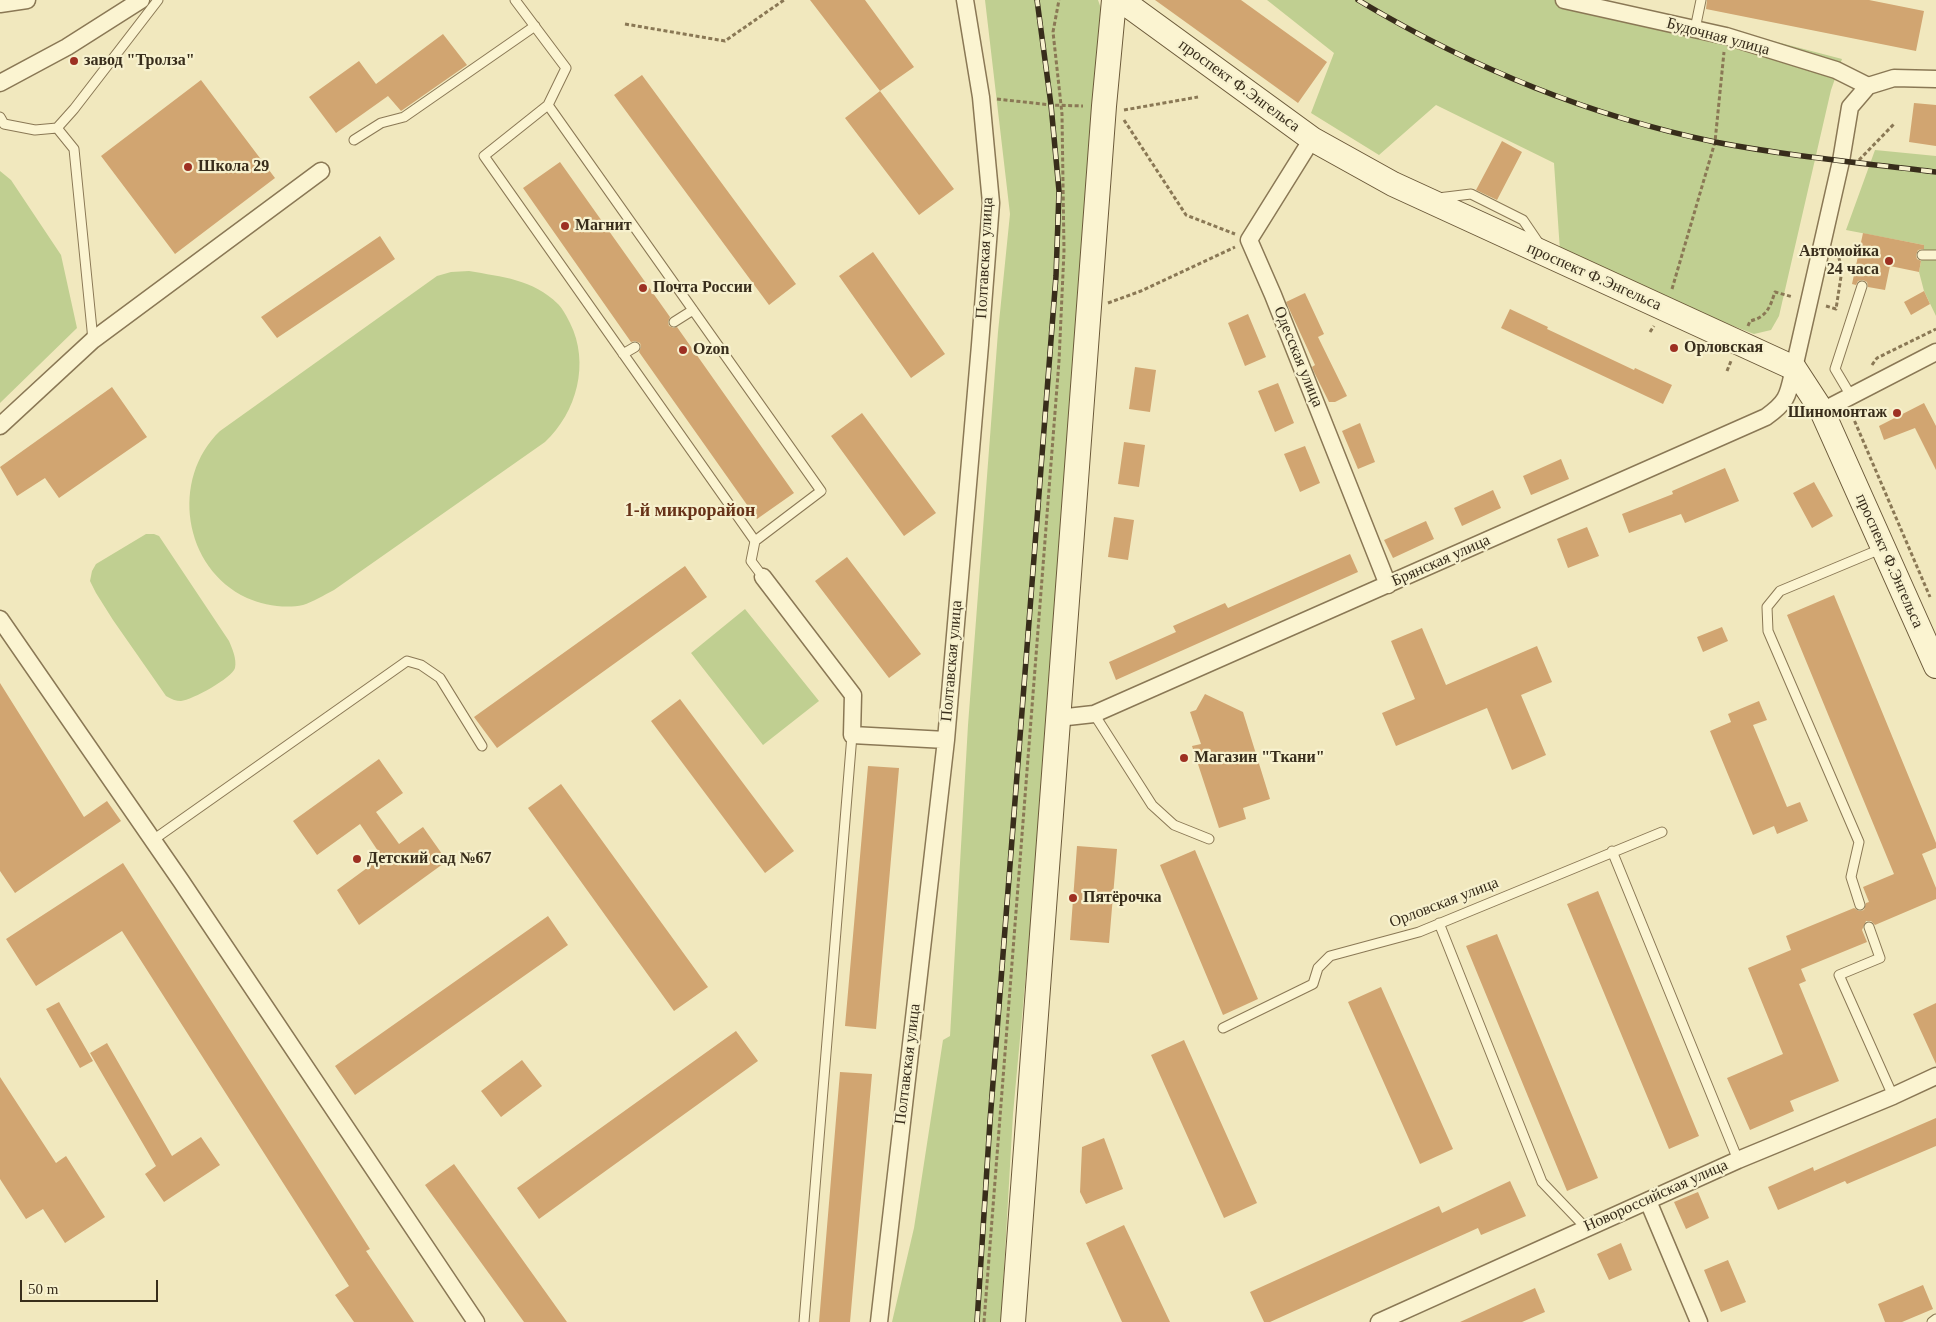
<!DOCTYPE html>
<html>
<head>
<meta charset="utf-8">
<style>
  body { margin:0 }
  #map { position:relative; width:1936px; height:1322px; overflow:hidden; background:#f1e8be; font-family:Georgia,serif }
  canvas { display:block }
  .scale { position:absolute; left:20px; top:1280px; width:138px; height:22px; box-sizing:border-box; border:2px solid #382d1b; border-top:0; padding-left:6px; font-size:15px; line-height:18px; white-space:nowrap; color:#382d1b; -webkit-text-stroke:4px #f7f1ce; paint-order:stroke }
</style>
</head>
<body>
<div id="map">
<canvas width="1936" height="1322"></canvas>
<div class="scale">50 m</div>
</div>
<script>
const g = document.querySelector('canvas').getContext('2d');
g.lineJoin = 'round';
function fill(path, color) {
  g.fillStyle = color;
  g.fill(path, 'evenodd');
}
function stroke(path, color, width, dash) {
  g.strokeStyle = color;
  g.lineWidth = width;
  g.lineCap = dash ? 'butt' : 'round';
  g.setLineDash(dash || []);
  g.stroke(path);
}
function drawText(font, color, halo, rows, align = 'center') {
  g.font = font + ' Georgia,serif';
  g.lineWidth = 4.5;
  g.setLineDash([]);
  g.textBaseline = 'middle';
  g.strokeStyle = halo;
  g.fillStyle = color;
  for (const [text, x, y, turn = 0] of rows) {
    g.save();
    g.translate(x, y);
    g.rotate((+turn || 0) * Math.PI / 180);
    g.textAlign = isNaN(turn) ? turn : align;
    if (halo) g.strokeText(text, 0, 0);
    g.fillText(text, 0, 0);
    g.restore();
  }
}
const green = new Path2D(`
  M985,0H1098L1104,17L1045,768L1013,1114L1001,1322H892L914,1228L943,1040L950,1036L968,725L998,332L1010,214Z
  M1267,0H1585L1727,29L1842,59L1831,90L1779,316L1771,330L1754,334L1635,288L1560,251L1554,163L1436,105L1379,155L1311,113L1334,53Z
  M1875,150L1936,156V316L1924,291L1919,272L1924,245L1846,230Z
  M0,171L11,180L61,255L77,328L0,403Z
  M469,271C502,277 533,279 558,304C563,309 567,317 570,323C590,363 577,412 545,442L334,590C324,595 313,602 303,605C285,609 263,605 247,598C183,568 170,479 220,431L437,276L451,272Z
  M146,534H154L159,536L229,641C232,648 237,659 235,668C232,678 192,700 181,701C176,701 171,699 166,696L113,620L96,593L90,581L92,571L96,564Z
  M745,609L819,701L763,745L691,653Z`);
const building = new Path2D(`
  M810,0H865L914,67L880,91Z
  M1155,0H1241L1327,62L1298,103Z
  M1707,0H1869L1924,11L1916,51L1706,9Z
  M443,34L467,65L401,111L388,96L336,133L309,97L359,61L376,84Z
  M642,75L796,284L769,305L614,95Z
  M201,80L275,178L175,254L101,156Z
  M880,91L954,189L919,215L845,118Z
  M1914,103L1936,105V146L1909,142Z
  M1502,141L1522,152L1497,200L1476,190Z
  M560,162L670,317L668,322L669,326L674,328L677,327L794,493L757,519L639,352L641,347L640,343L635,341L631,342L523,188Z
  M1863,233L1924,245V249L1918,250L1916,255L1917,259L1921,261L1919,272L1890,266L1885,290L1868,287L1867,282L1863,280L1858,281L1856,285L1852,284Z
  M380,236L395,259L277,338L261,317Z
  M873,252L945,354L911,378L839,276Z
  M1924,291L1930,304L1911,315L1904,302Z
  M1305,293L1324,334L1318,337L1347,396L1335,402H1329L1314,372L1312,367L1315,365L1286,302Z
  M1510,309L1548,327L1547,329L1634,370L1635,368L1672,385L1663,404L1501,328Z
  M1248,314L1266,357L1245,366L1228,323Z
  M1135,367L1156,370L1150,412L1129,409Z
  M1278,383L1294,423L1275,432L1258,391Z
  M112,387L147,437L59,498L45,478L17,496L0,467Z
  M1924,403L1936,426V470L1915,428L1884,440L1879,426Z
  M862,413L936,513L904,536L831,436Z
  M1360,423L1375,462L1358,469L1342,431Z
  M1124,442L1145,445L1139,487L1118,484Z
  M1305,446L1320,483L1300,492L1284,454Z
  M1561,459L1569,479L1531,495L1523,476Z
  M1725,468L1739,501L1685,523L1681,514L1629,533L1622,514L1673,494L1672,491Z
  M1814,482L1833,516L1812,528L1793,493Z
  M1493,490L1501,508L1462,526L1454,508Z
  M1114,517L1134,520L1128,560L1108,557Z
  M1426,521L1434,539L1393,558L1384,540Z
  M1587,527L1599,556L1568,568L1557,539Z
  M1350,554L1358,572L1116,680L1109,662L1176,632L1173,626L1225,603L1228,608Z
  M847,557L921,654L889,678L815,581Z
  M685,566L707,597L497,748L474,717Z
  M1834,595L1936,843V848L1922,854L1936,888V899L1875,925L1871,921H1866L1862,930L1867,942L1801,969L1806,981L1799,984L1839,1081L1790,1101L1794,1111L1750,1130L1727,1078L1783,1054L1748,968L1791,950L1786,936L1854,908L1859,911L1864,910L1866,903L1869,902L1863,887L1894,874L1787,615Z
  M1722,627L1728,641L1703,652L1697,637Z
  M1422,628L1446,685L1537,646L1552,682L1521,695L1546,755L1512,770L1487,708L1396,746L1382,713L1415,699L1391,641Z
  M0,683L84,817L107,801L121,821L15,893L0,871Z
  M1205,694L1243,712L1270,799L1243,808L1246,819L1219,828L1192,746L1201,744L1190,712L1196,710Z
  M680,699L794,851L765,873L651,721Z
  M1759,701L1767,720L1753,725L1787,807L1800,802L1808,821L1777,834L1774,826L1753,835L1710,731L1731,722L1728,714Z
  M379,759L403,793L376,812L399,844L423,827L447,861L359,925L337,890L382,857L360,824L317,855L293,821Z
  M868,766L899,768L876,1029L845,1026Z
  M561,784L708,987L674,1011L528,808Z
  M1077,846L1117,849L1109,943L1070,940Z
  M1195,850L1258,999L1223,1015L1160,865Z
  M123,863L370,1249L366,1251L414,1322H354L335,1295L349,1286L122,931L36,986L6,939Z
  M1598,891L1699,1136L1669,1149L1567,904Z
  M548,916L568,945L355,1095L335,1066Z
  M1497,934L1598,1178L1567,1191L1466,946Z
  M1381,987L1453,1149L1420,1164L1348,1002Z
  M59,1002L93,1061L80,1068L46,1009Z
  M1936,1003V1064L1913,1014Z
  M736,1031L758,1061L539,1219L517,1188Z
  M1184,1040L1257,1203L1224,1218L1151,1055Z
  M107,1043L172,1156L201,1137L220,1165L164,1202L145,1174L156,1166L90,1053Z
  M522,1060L542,1086L501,1117L481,1091Z
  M840,1072L872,1074L850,1322H819Z
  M0,1077L56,1163L66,1156L105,1217L65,1243L43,1209L26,1219L0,1179Z
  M1936,1118V1146L1847,1184L1845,1181L1778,1210L1768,1187L1813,1167L1814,1171Z
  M1104,1138L1123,1189L1086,1204L1080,1192L1082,1147Z
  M454,1164L567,1322H524L425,1185Z
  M1510,1181L1526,1216L1481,1235L1478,1228L1270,1322H1264L1250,1292L1439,1206L1442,1213Z
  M1698,1192L1709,1218L1686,1229L1674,1202Z
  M1124,1225L1170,1322H1122L1086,1243Z
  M1621,1243L1632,1270L1609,1280L1597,1254Z
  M1728,1260L1746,1302L1721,1312L1704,1270Z
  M1923,1285L1933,1309L1902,1322H1885L1878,1304Z
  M1535,1288L1545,1312L1522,1322H1460Z`);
const path = new Path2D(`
  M625,24L725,41L784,0
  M997,99L1051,105L1083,106
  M1124,110L1198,97
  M1124,120L1186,215L1235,234
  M1859,160L1894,124
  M1672,289L1715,142L1724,52
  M1108,303L1141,291L1235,247
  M1826,306L1836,309L1842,270L1838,254
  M1748,326L1750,321C1767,317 1770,307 1775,292L1793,297
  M1650,332L1654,326
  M1872,365L1877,358L1936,329
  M1727,371L1731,361
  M1852,415L1930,597
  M984,1322L1059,361L1064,251L1062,114L1053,32L1059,0`);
const lane = new Path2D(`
  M515,0L566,68L548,105L821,491L755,541L751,561L763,577
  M1695,29L1701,0
  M548,105L484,156L755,541
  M0,117L4,124L35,130L57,128L74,109L158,0
  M57,128L74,149L93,340
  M354,140L381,123L404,117L535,26
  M1438,198L1471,194L1523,220L1540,245
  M1922,255H1936
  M674,322L693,310
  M623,354L635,347
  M1851,396L1835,369L1862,286
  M1094,714L1152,805L1174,825L1209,839
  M153,840L407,661L421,665L440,678L482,746
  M1612,851L1738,1160
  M1860,905L1851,877L1859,842L1768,631L1767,607L1780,591L1883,548
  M1439,923L1542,1182L1586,1228
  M1869,927L1880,958L1839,975L1893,1096
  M1223,1028L1313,984L1318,968L1330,956L1419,932L1662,832
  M804,1322L852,735
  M1932,1322L1936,1319`);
const street = new Path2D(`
  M1564,0L1726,36L1836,70L1868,86
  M0,4L27,0
  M0,83L67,47L141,0
  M1312,139L1249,240L1273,295L1388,585
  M1822,411L1936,352
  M0,426L93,340L321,171
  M763,577L853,695L852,735L946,740
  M0,619L181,881L476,1322
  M1058,718L1094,714L1766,417C1789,401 1788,394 1794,368L1841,161L1850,107L1868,86L1894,78L1936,79
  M1648,1201L1699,1322
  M879,1322L946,740L980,345L991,203L981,97L965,0
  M1379,1322L1738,1160L1893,1096L1936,1076`);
const secondary = new Path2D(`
  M1121,0L1312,139L1393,184L1794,368L1822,411L1936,666
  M1013,1322L1104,106L1114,0`);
const rail = new Path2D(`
  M1358,0C1468,66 1590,116 1715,142C1788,156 1862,163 1936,172
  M977,1322L990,1121L1056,276L1059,191L1051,105L1037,0`);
const markers = [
  [74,61,5,"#9d3022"],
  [188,167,5,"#9d3022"],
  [565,226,5,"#9d3022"],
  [1889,261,5,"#9d3022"],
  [643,288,5,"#9d3022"],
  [1674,348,5,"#9d3022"],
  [683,350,5,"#9d3022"],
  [1897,413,5,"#9d3022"],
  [1184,758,5,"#9d3022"],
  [357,859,5,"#9d3022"],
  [1073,898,5,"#9d3022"]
];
const streetNames = [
  ["Будочная улица",1718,37,15],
  ["проспект Ф.Энгельса",1239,86,36],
  ["Полтавская улица",985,258,-87],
  ["проспект Ф.Энгельса",1594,277,24],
  ["Одесская улица",1298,357,68],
  ["Брянская улица",1441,561,-24],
  ["проспект Ф.Энгельса",1889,561,66],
  ["Полтавская улица",952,661,-85],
  ["Орловская улица",1444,903,-21],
  ["Полтавская улица",908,1064,-83],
  ["Новороссийская улица",1656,1196,-24]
];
const poiNames = [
  ["завод \"Тролза\"",84,61],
  ["Школа 29",198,167],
  ["Магнит",575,226],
  ["Автомойка",1879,252,"right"],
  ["24 часа",1879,270,"right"],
  ["Почта России",653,288],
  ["Орловская",1684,348],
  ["Ozon",693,350],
  ["Шиномонтаж",1887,413,"right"],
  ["Магазин \"Ткани\"",1194,758],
  ["Детский сад №67",367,859],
  ["Пятёрочка",1083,898]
];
const neighbourhoodNames = [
  ["1-й микрорайон",690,511]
];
fill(green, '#c0cf91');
fill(building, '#d1a571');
stroke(lane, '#8a7855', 11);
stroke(street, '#8a7855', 19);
stroke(secondary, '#6b5939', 26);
stroke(path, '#8a7855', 3, [4, 2.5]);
stroke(lane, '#fbf4d1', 9);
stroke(street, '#fbf4d1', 16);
stroke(secondary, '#fbf4d1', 24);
stroke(rail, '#382d1b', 5.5);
stroke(rail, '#f7f1ce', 4, [11]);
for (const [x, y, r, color] of markers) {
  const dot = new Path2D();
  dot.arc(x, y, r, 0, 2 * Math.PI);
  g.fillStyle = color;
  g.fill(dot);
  stroke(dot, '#f7f1ce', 2);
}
drawText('16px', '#382d1b', '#f7f1ce', streetNames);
drawText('bold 16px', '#382d1b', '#f7f1ce', poiNames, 'left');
drawText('bold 18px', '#673218', '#f7f1ce', neighbourhoodNames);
</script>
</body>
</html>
